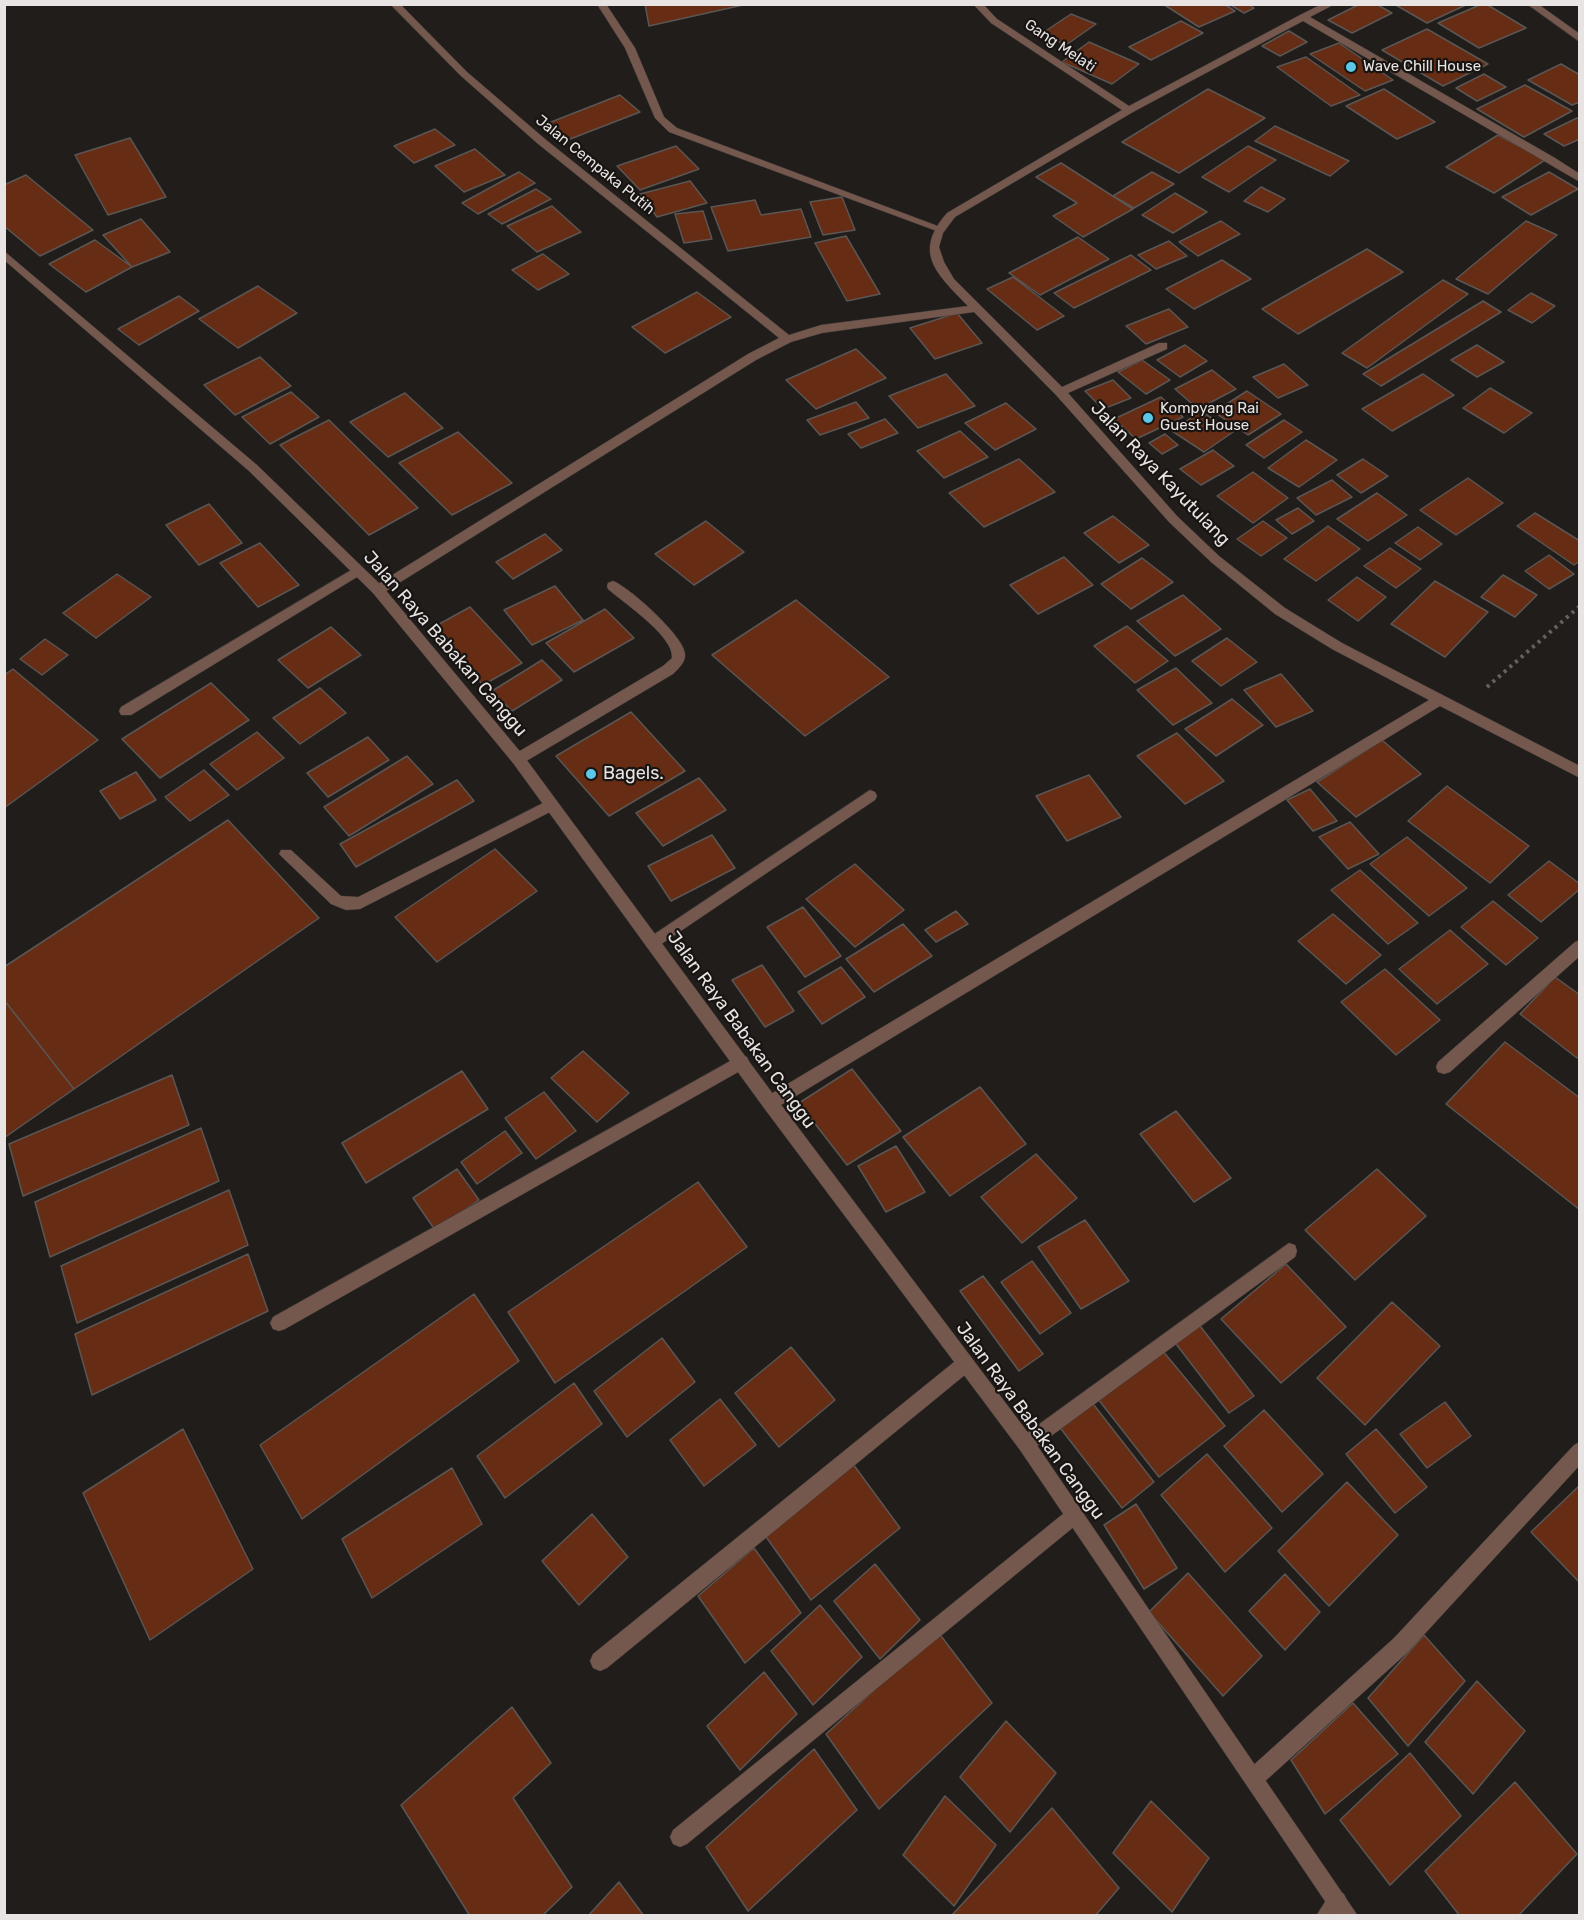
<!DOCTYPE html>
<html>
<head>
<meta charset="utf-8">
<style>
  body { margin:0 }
  #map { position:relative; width:1584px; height:1920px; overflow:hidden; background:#201d1b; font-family:Rubik,sans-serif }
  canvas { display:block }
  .frame { position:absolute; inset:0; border:6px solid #e7e4e3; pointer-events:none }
</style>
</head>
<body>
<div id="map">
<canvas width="1584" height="1920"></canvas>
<div class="frame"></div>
</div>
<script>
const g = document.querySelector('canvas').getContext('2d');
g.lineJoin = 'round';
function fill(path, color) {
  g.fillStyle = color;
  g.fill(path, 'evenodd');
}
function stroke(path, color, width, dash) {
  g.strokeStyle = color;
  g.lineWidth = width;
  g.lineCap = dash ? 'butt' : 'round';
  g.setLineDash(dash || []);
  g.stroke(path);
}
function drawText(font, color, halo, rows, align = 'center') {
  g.font = font + ' Rubik,sans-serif';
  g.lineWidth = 4.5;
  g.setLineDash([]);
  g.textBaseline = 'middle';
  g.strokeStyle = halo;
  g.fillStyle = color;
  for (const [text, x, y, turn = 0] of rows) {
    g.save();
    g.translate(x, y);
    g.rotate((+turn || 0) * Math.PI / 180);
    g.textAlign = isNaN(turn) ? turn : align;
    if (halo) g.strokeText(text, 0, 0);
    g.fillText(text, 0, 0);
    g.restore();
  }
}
const building = new Path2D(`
  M645,4H743V5L649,26Z
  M1163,4H1224L1235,11L1199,27Z
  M1229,4H1248L1254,8L1244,13Z
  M1360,4H1376L1392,13L1352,33L1328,20Z
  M1394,4H1468L1427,23Z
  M1482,4H1486L1526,28L1479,48L1438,23Z
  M1071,14L1096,24L1066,45L1041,34Z
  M1181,21L1203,33L1151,60L1129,47Z
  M1427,29L1488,64L1443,86L1382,50Z
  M1289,31L1307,42L1280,56L1262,46Z
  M1089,42L1139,64L1112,84L1062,62Z
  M1339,43L1393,80L1365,91L1310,54Z
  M1306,57L1360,95L1331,106L1277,67Z
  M1561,64L1580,75V102L1572,105L1528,80Z
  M1484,74L1506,87L1477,101L1456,88Z
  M1525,85L1572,111L1524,137L1477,109Z
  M1208,89L1265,118L1179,173L1122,142Z
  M1384,89L1435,122L1397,139L1346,106Z
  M620,95L640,112L565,141L546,124Z
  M1577,118L1580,120V139L1564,146L1544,134Z
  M1275,126L1349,161L1330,176L1255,141Z
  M435,129L455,145L414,163L394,146Z
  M1498,135L1545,160L1494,193L1446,167Z
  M130,138L166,197L108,215L75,155Z
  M676,146L699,169L640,190L617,166Z
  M1248,146L1276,160L1229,192L1202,177Z
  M475,149L505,175L464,192L435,166Z
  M1061,163L1133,209L1083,237L1053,216L1077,203L1036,177Z
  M519,172L535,183L478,214L462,203Z
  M1152,172L1174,184L1134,208L1113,196Z
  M1549,172L1578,189L1531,215L1502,197Z
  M26,175L93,230L40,256L4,226V185Z
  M690,181L707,203L657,217L640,194Z
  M1261,187L1285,199L1268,212L1244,201Z
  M536,189L551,199L502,224L488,214Z
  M1175,193L1207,212L1173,233L1142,215Z
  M842,197L855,230L823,235L810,202Z
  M755,200L761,215L801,209L811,237L728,251L711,207Z
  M552,206L581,232L537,252L507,226Z
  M703,211L712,239L684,243L675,214Z
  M141,219L170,252L132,267L103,235Z
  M1221,221L1240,234L1198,256L1179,242Z
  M1526,221L1557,235L1488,294L1456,279Z
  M846,236L880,294L847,301L815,243Z
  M1078,237L1109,259L1040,295L1009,273Z
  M95,240L132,267L86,292L49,264Z
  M1169,241L1187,256L1156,269L1138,255Z
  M1367,249L1403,272L1298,334L1262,309Z
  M543,254L569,274L538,290L512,270Z
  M1131,255L1151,270L1074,308L1054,293Z
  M1222,260L1251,279L1194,309L1166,289Z
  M1013,277L1064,316L1037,330L987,289Z
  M1443,280L1468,294L1367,368L1342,353Z
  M258,286L297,313L238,348L199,319Z
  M697,292L731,317L665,353L632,327Z
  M1531,293L1555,306L1532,323L1508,310Z
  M179,296L199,311L139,345L118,329Z
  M1483,301L1501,312L1381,386L1363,374Z
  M1169,309L1188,327L1146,344L1126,326Z
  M957,313L982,343L935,359L910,328Z
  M1185,345L1207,361L1180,377L1157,360Z
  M1477,345L1504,362L1477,377L1451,360Z
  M856,349L886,378L816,409L786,380Z
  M260,357L291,386L235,415L204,385Z
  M1142,360L1170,380L1146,394L1118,372Z
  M1284,364L1308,385L1278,398L1253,377Z
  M1212,370L1236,389L1198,409L1175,389Z
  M946,374L975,406L918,428L889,396Z
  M1423,374L1454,395L1392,431L1362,409Z
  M1113,380L1131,398L1103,409L1085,391Z
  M1490,388L1532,413L1504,433L1463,408Z
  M1247,391L1281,414L1248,435L1214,412Z
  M291,392L319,417L270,444L242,417Z
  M405,393L443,428L388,457L350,422Z
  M1161,397L1183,417L1136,439L1114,419Z
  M856,402L869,418L820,435L807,420Z
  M1006,403L1036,429L995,450L965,423Z
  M1201,411L1233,432L1204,452L1172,431Z
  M885,419L898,433L861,448L848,434Z
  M329,420L418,508L369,535L280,445Z
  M1284,420L1302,432L1264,458L1246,445Z
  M960,431L988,457L944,478L917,451Z
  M458,432L512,483L452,515L399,463Z
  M1165,434L1178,445L1162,454L1149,443Z
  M1306,440L1337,460L1299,487L1268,468Z
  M1213,450L1234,466L1201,485L1180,469Z
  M1019,459L1055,492L984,527L949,493Z
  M1363,459L1388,476L1361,493L1337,475Z
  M1253,472L1288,498L1253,523L1217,496Z
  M1468,478L1503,503L1456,535L1420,510Z
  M1332,480L1352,497L1316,515L1297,498Z
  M1377,493L1407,515L1368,541L1337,519Z
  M209,504L242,543L199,565L166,525Z
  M1298,508L1314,521L1292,534L1276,520Z
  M1535,513L1580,541V561L1574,565L1517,526Z
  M1113,516L1149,545L1119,563L1084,533Z
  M706,521L744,552L694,585L655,554Z
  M1263,521L1287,538L1261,556L1237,539Z
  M1328,526L1360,549L1316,581L1284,559Z
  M1418,527L1442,544L1420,560L1395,543Z
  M545,534L562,550L513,579L496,562Z
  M260,543L299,585L258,607L220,563Z
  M1390,548L1421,569L1396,588L1364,566Z
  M1549,555L1574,574L1549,589L1525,571Z
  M1064,557L1093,585L1038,614L1010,585Z
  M1142,558L1173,582L1131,609L1101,584Z
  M117,574L151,597L96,638L63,613Z
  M1503,575L1537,595L1515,617L1481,597Z
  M1357,577L1386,597L1358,621L1328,600Z
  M1435,581L1488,612L1445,657L1391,624Z
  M555,586L583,620L532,645L504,610Z
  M1183,595L1221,629L1175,656L1137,621Z
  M796,600L889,677L805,736L712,655Z
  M470,607L522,663L483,685L432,628Z
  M605,609L634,638L574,672L546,643Z
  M1127,626L1168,661L1135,683L1094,646Z
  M331,627L361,655L308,688L278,660Z
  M1227,638L1257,662L1221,686L1192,661Z
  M45,639L68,655L42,675L20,659Z
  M542,660L562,680L512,711L492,691Z
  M1176,668L1212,703L1173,725L1137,690Z
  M13,669L98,740L4,808V675Z
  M1281,674L1313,711L1276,727L1244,690Z
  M211,683L249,720L160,778L122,739Z
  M320,688L346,713L300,744L273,718Z
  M1232,699L1263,725L1216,756L1185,729Z
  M631,712L685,771L609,816L556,756Z
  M257,732L284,758L237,790L210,764Z
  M1177,733L1224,781L1185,804L1137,756Z
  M368,737L389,760L328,797L307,773Z
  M1382,740L1421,774L1356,817L1317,782Z
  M407,756L433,784L349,836L324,807Z
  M204,770L229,795L190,821L165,797Z
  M136,772L156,800L120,819L100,791Z
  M1089,775L1121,817L1067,841L1036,796Z
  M699,778L726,810L663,846L636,813Z
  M457,780L474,801L356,867L340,844Z
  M1447,786L1529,846L1490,883L1408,821Z
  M1310,789L1337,821L1313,831L1287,800Z
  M228,820L319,918L74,1089L4,1000V967Z
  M1350,822L1379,854L1348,869L1319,837Z
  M712,835L735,868L671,901L648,866Z
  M1407,837L1467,888L1429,916L1370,864Z
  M495,849L537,891L437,962L395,917Z
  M1549,861L1580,884V889L1541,922L1508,895Z
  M855,864L904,910L855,947L806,899Z
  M1360,870L1418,923L1388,944L1331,890Z
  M1493,901L1538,938L1506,965L1461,927Z
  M803,907L841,956L805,977L767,927Z
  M956,911L968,924L936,942L925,930Z
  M1333,914L1381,955L1346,984L1298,941Z
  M903,924L932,956L874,992L846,959Z
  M1450,930L1488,964L1437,1004L1399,969Z
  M762,965L794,1011L765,1027L732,980Z
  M841,967L865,997L822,1024L798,992Z
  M1385,969L1440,1020L1396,1055L1341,1002Z
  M1555,977L1580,995V1056L1577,1058L1520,1014Z
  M4,1000L74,1089L4,1138Z
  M1505,1042L1580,1098V1210L1446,1104Z
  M583,1051L629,1093L597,1122L551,1078Z
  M852,1069L901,1131L847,1165L799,1103Z
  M462,1071L488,1109L366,1183L342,1143Z
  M172,1075L189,1125L23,1196L9,1144Z
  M980,1087L1026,1144L950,1196L903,1137Z
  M544,1092L576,1131L536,1159L505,1118Z
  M1176,1111L1231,1178L1194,1202L1140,1134Z
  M201,1128L219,1181L50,1257L35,1202Z
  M505,1131L522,1153L477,1184L461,1162Z
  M896,1146L925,1192L886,1212L858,1166Z
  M1036,1154L1077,1198L1022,1243L981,1197Z
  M457,1169L479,1200L435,1230L413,1198Z
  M1377,1169L1426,1216L1355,1280L1305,1230Z
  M698,1182L747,1247L555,1383L508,1312Z
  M229,1190L248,1245L77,1323L61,1266Z
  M1085,1220L1129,1281L1081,1309L1038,1247Z
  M248,1254L268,1311L92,1395L75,1334Z
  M1032,1261L1071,1313L1040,1334L1001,1282Z
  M1286,1264L1346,1327L1281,1383L1221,1319Z
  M983,1276L1043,1354L1019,1371L960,1291Z
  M474,1294L519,1361L302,1519L260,1445Z
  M1392,1302L1440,1346L1365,1425L1317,1378Z
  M1197,1322L1254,1396L1229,1413L1173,1340Z
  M662,1338L695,1382L627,1437L594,1391Z
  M791,1347L835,1400L779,1447L735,1393Z
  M1162,1350L1225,1426L1159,1477L1098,1399Z
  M574,1383L602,1424L505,1498L477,1456Z
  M720,1399L756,1445L704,1486L670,1440Z
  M1090,1400L1154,1482L1122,1508L1058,1425Z
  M1445,1402L1471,1436L1427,1468L1400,1434Z
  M1264,1410L1323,1474L1282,1512L1224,1446Z
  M183,1429L253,1569L150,1640L83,1493Z
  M1376,1429L1427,1487L1395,1513L1346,1454Z
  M1207,1454L1272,1528L1225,1572L1161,1495Z
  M853,1464L900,1528L811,1600L764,1534Z
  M452,1468L482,1524L372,1598L342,1539Z
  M1347,1482L1398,1535L1329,1606L1278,1551Z
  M1580,1485V1583L1531,1532Z
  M1136,1504L1177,1568L1144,1589L1104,1525Z
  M592,1514L628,1557L579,1605L542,1561Z
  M754,1548L801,1613L745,1663L698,1596Z
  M875,1564L920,1620L880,1659L834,1601Z
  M1188,1573L1262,1656L1223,1696L1149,1612Z
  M1285,1574L1320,1612L1285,1650L1249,1611Z
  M820,1605L862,1657L813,1705L771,1651Z
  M938,1632L992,1703L879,1809L826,1734Z
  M1424,1635L1465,1681L1408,1746L1368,1698Z
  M764,1672L797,1714L740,1770L707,1726Z
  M1477,1681L1525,1731L1473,1794L1425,1742Z
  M1353,1703L1398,1754L1325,1814L1291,1760Z
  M512,1707L551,1763L513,1798L572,1887L542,1916H470L401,1805Z
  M1006,1721L1056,1773L1010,1832L960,1777Z
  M814,1749L857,1810L748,1911L706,1847Z
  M1410,1753L1461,1816L1390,1885L1340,1820Z
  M1515,1782L1577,1854L1518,1916H1460L1425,1871Z
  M945,1796L996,1845L954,1906L903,1855Z
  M1151,1801L1209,1858L1172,1912L1113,1853Z
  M1052,1808L1119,1888L1095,1916H951Z
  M619,1882L644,1916H588Z`);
const path = new Path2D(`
  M1487,687L1580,606`);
const service = new Path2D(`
  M597,4H606L635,48L664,117L677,128L943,228L938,231L934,230L669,132L655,118L625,48Z
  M358,566L362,568L364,571L362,574L131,715H121L119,711L121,707Z
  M870,790L875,792L877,796L875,800L657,947L652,949L647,947L645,943L647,939Z
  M551,799L556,801L558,805L556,809L360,909L346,910L331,904L279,854L281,850H291L341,896L358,897Z
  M1580,1442V1465L1408,1652L1262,1784L1255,1787L1248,1784L1245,1777L1248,1770L1394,1638L1574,1445Z
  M1075,1506L1081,1509L1084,1515L1081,1521L687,1844L680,1847L673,1844L670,1837L673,1830L1069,1509Z`);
const minor = new Path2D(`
  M390,4H400L467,72L545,139L789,335L821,325L968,306C937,274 912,253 947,213L1122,110L991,23L973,4H983L997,19L1129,106L1300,15L1322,4H1335L1310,17L1555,158L1580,174V182L1303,21L1133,112L955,217L943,233L939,247L944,262L954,279L1062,387L1159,343H1167V349L1068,393L1177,516L1219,556L1285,608L1342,643L1580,766V778L1440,706L776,1108L770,1110L764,1108L762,1103L764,1098L1429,700L1332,649L1275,614L1211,562L1169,522L1056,395L974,312L822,333L791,342L756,360L383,593H373L372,590L373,587L748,354L779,338L537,143L461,76Z
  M1527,4H1538L1580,34V42Z
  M613,581C628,586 685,637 685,654C686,662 678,669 673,674L523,763H513L511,759L513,755L663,666L672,658C674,636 625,604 608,589L607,586L608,583Z
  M1580,940V956L1450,1072L1444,1074L1438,1072L1436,1067L1438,1062L1575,942Z
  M741,1055L747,1057L749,1062L747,1067L285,1329L279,1331L273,1329L270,1323L273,1317Z
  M1289,1243L1295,1245L1297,1251L1295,1257L1032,1450L1026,1453L1020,1450L1017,1444L1020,1438Z
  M965,1355L971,1358L974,1364L971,1370L607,1668L600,1671L593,1668L590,1661L593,1654L959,1358Z
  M1337,1891L1344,1894L1347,1901L1339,1916H1316L1330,1894Z`);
const tertiary = new Path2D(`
  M4,251L257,465L383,587L523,755L776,1098L1032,1438L1358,1916H1335L1020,1450L764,1108L513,763L373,593L249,471L4,260Z`);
const markers = [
  [1351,67,6,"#5dc7e8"],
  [1148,418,6,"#5dc7e8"],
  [591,774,6,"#5dc7e8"]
];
const farStreetnames = [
  ["Gang Melati",1060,46,34],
  ["Jalan Cempaka Putih",595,165,39]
];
const farPoinames = [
  ["Wave Chill House",1363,67],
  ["Kompyang Rai",1160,409],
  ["Guest House",1160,426]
];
const streetNames = [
  ["Jalan Raya Kayutulang",1160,474,46],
  ["Jalan Raya Babakan Canggu",445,644,49],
  ["Jalan Raya Babakan Canggu",741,1030,54],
  ["Jalan Raya Babakan Canggu",1030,1421,54]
];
const poiNames = [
  ["Bagels.",603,774]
];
fill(building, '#662c14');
stroke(building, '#5a5654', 1.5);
stroke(service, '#3c3937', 1);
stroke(minor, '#3c3937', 1);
stroke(tertiary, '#3c3937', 1);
stroke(path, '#646160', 4, [3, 4.5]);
fill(service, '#74574d');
fill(minor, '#74574d');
fill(tertiary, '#74574d');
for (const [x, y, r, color] of markers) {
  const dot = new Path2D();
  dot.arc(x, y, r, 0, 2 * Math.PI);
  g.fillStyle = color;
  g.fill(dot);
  stroke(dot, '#171412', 2);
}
drawText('15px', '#e7e4e3', '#171412', farStreetnames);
drawText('15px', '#e7e4e3', '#171412', farPoinames, 'left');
drawText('18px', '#e7e4e3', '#171412', streetNames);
drawText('18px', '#e7e4e3', '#171412', poiNames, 'left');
</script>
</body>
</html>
